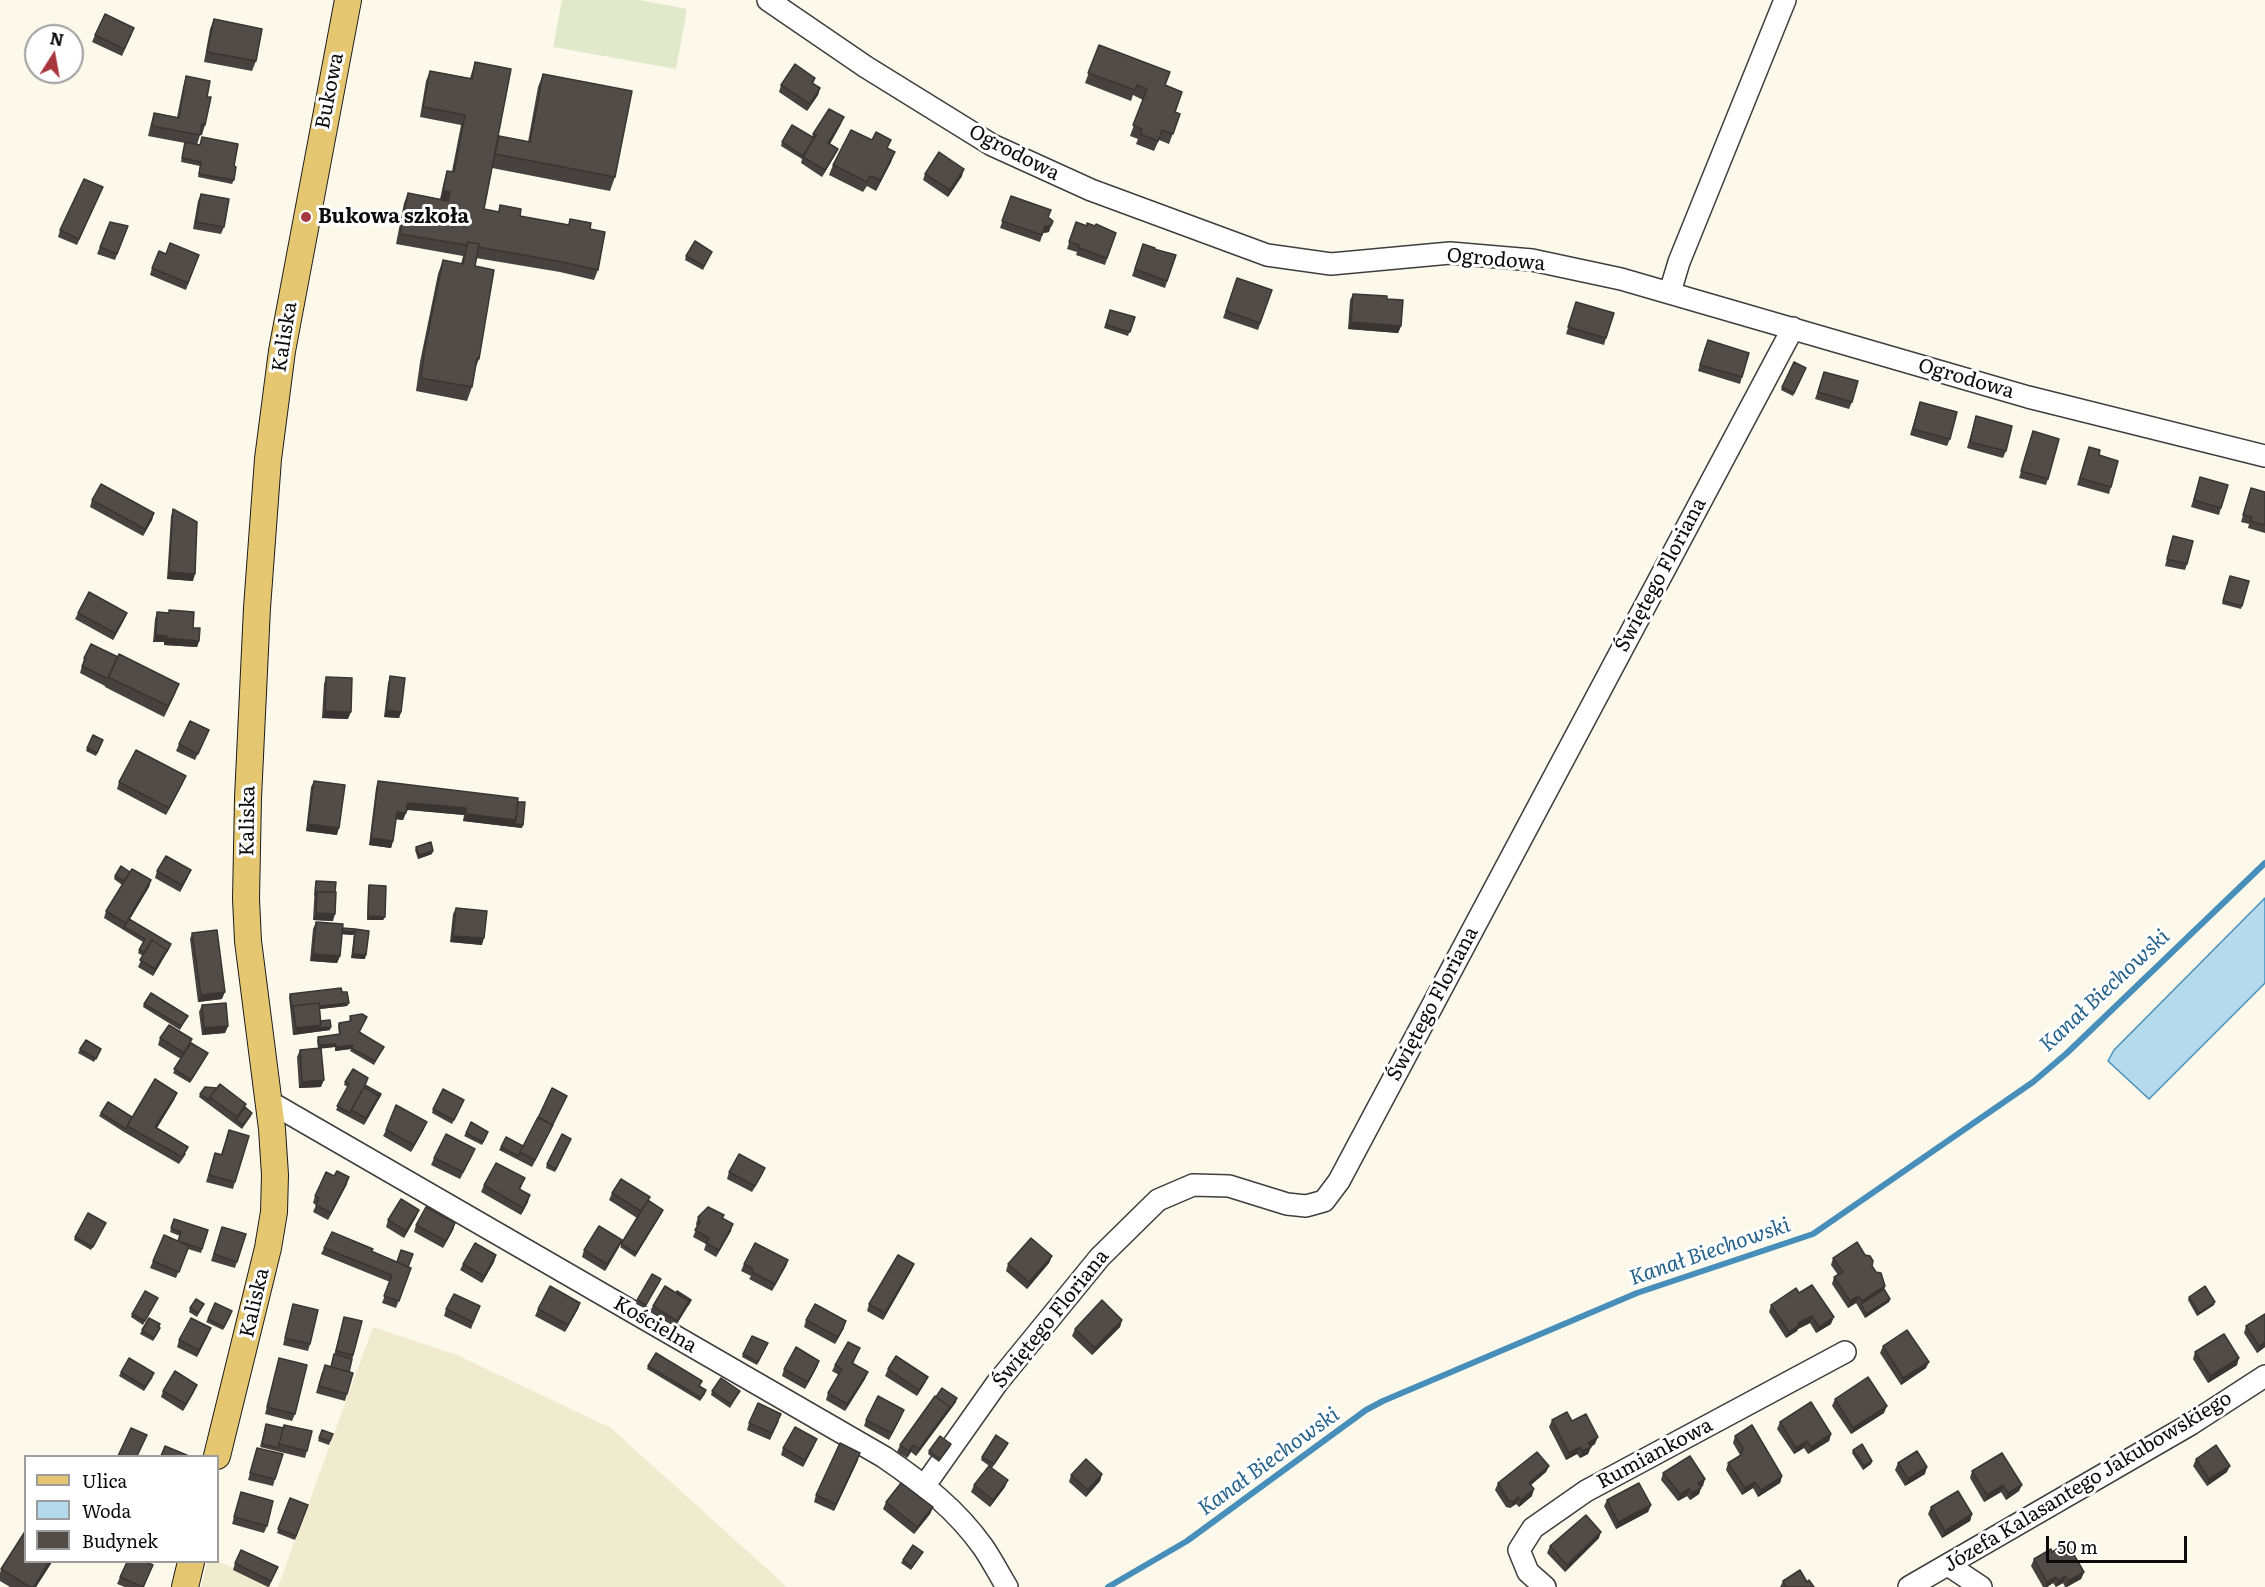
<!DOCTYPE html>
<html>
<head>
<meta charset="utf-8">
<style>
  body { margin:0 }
  #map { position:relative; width:2265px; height:1587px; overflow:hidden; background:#fcf9eb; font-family:Literata,serif }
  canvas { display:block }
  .legend { position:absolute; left:24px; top:1455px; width:195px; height:108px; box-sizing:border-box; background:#fff; border:2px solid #9d9d9d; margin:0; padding:8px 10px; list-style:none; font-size:18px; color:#0b0b0b }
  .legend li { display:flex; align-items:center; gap:12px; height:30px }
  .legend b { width:30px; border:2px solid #9d9d9d }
  .north { position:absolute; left:24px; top:24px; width:60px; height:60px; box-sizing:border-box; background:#fff; border:2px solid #9d9d9d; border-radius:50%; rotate:11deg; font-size:16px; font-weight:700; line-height:24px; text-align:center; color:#0b0b0b }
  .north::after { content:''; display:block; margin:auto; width:21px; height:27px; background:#a8363e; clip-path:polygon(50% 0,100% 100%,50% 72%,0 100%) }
  .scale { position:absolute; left:2046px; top:1536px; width:141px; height:27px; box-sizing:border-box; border:3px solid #0b0b0b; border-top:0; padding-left:8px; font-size:18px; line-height:21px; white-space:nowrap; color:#0b0b0b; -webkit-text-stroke:4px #fff; paint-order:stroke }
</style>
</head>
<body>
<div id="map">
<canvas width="2265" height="1587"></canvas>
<ul class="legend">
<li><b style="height:8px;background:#e6c771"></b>Ulica</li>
<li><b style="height:16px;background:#b6daed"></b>Woda</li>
<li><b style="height:16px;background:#524c49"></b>Budynek</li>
</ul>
<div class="north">N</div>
<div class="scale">50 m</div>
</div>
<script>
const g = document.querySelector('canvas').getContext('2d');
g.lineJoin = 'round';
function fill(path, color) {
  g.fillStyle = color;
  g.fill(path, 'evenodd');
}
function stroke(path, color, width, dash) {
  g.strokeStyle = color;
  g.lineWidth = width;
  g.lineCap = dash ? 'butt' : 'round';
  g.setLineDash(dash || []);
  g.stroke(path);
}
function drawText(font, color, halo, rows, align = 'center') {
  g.font = font + ' Literata,serif';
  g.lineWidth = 6;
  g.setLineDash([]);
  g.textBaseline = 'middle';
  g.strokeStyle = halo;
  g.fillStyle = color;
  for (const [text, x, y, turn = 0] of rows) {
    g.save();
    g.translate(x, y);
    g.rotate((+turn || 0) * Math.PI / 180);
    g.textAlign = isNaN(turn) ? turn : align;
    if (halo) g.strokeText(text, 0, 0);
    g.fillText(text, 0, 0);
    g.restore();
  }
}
const farmland = new Path2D(`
  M373,1327L457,1355L611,1428L787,1587H278Z
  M218,1561L273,1587H201L207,1562Z`);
const pitch = new Path2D(`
  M562,0H639L687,9L676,69L553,47Z`);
const water = new Path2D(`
  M2265,898V983L2149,1099L2108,1061L2114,1050Z`);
const stream = new Path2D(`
  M1108,1587L1187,1541L1366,1410L1383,1401L1637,1293L1813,1234L2033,1082L2067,1053L2265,863`);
const minor = new Path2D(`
  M768,0L866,67L992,145L1091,190L1267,255L1331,264L1450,253L1532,260L1621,279L2028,397L2265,456
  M1670,292L1679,262L1785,0
  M268,1101L884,1457C922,1483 956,1509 983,1547C992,1560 999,1574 1007,1587
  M925,1485L997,1383L1100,1257L1158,1200L1193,1185L1229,1186L1287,1204L1306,1206L1324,1201L1339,1181L1793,328
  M1948,1565L1981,1587
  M1545,1587L1528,1572L1519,1550L1533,1528L1586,1491L1845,1352
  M1909,1587L2191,1424L2265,1376`);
const major = new Path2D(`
  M217,1456L268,1248L274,1212L275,1175L272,1129L248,941L246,899L248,798L257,608L268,459L282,351L348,0
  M185,1587L191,1562`);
const wall = new Path2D(`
  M214,19L256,61L252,71L204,62L210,29Z
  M132,34L122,56L92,42L95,35Z
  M1099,45L1165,85L1175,112L1180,114L1169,144L1159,140L1154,151L1136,144L1138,139L1130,136L1143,100L1133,95L1131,101L1085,83Z
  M475,62L497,140L528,142L538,87L543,74L615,177L610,191L492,168L484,209L498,212L500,205L520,216L568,225L570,219L590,229L598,270L594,280L560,272L476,258L475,266L479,359L475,369L472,387L467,401L416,391L420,362L438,274L443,260L461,264L463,256L396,244L404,203L408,193L440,199L444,181L447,171H452L461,125L420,117L426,81L430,71L470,78Z
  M186,76L207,97L205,125L202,135H200L197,145H200L202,137L234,166V180L232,184L198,177L200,166L181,162L185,143L148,136L151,123L154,113L177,117L183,87Z
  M815,78L813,84L820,88L818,95L807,111L779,92L781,85Z
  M841,124L830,144L838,149L835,155L822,177L801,163L802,159L781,146L782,142L812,137L813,134Z
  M888,148L891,162L876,191L867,186L863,192L829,175L833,165Z
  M925,174L962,176L948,197L923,180Z
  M103,187L77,245L58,237L60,230Z
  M201,194L224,227L221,234L193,229L198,201Z
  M1011,196L1049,232L1043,233L1040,242L1000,228Z
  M110,222L128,226L115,260L97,254Z
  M1076,222L1087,226H1095L1116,233L1105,265L1076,255L1077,252L1067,249Z
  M1143,244L1154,249L1176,255L1165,288L1132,276Z
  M712,252L703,270L685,260L686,256Z
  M166,254L199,255L186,290L150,275L152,268Z
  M1237,278L1272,290L1258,330L1223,318Z
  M1353,294L1387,299L1401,326L1398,333L1348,329L1350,300Z
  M1574,309L1606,338L1604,345L1566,334Z
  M1110,310L1135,317L1128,336L1104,328Z
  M1705,347L1742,377L1740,384L1698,371Z
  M1806,368L1793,396L1781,390L1782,387Z
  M1824,372L1852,402L1849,409L1815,399Z
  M1920,402L1950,439L1947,446L1910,435Z
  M1976,416L2006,451L2003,458L1967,448Z
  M2033,431L2048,479L2046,485L2019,478Z
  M2089,447L2099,455L2111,487L2109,494L2077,485Z
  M2200,477L2221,508L2219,515L2191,507Z
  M2251,488L2265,492V533L2248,528L2249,524L2241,522Z
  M92,500L154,513L152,520L143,536L90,507Z
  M173,509L193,581L167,579L171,516Z
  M2173,536L2187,564L2185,570L2165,566Z
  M2230,576L2249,581L2241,609L2222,604Z
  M169,610L193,628L199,641L197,647L164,645V642H153L155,619L157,612L169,613Z
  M78,613L124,620L113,640L75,619Z
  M118,657L179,684L175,694L164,717L105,687V686L80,673L84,658Z
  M390,676L401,712L399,718L384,717L388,683Z
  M326,677L348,719L322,718L324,684Z
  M209,730L195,760L176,751L179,744Z
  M102,743L96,756L86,751L87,748Z
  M314,781L337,835L306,831L311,787Z
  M378,781L518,802L522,828L463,821L464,815L409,810L406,811L403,820L396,819L393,841L391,848L369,845L376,788Z
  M119,782L183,783L166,815L117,789Z
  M416,847L432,854L418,859L415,850Z
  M157,871L188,877L180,892L155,878Z
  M130,872L151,880L149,887L130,919L170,947L153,976L138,967L143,956L138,953L143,942L104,918L106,911L122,885L114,879L115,876Z
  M316,881L333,921L313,920L315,884Z
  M369,885L385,917L383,920H367L368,888Z
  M456,908L482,945L450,942L453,914Z
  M316,922L342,928L355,929L365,959L351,958L354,934L353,935L342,934L340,956L337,963L310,961L313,929Z
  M192,933L222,999L198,1002L190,939Z
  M342,992L349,1003L347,1006L319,1009L320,1021L330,1030L293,1035L289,997L290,994Z
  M144,1004L186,1019L180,1030L143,1007Z
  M202,1005L228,1026L225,1033L202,1035L199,1012Z
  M350,1016L367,1017L360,1032L384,1047L374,1065L350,1051L351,1049L335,1051V1047L321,1048V1087L299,1088L297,1057L300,1050L318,1048L317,1041L318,1037L339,1035L338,1026L339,1023L349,1022Z
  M160,1038L191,1043L206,1057L190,1083L173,1073L181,1059L158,1045Z
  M80,1049H101L94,1062L78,1053Z
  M345,1082L365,1085L380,1097L364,1125L336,1110L348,1087L344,1085Z
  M177,1093L174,1100L157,1128L186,1154L179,1164L124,1132L99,1116L101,1113L132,1117Z
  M200,1094L245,1107L251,1116L242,1129L199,1097Z
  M567,1096L532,1167L499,1150L501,1147L523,1146Z
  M464,1100L452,1124L432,1113L433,1109Z
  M424,1129L411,1152L383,1136L386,1130Z
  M229,1130L235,1182L233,1189L206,1182L215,1153L221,1154Z
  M466,1133L487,1135L482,1145L464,1136Z
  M571,1139L555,1172L546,1168L547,1164Z
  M475,1149L460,1179L431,1165L434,1158Z
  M765,1168L762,1175L752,1192L727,1179L729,1172Z
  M525,1178L520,1190L528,1202L521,1215L481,1192L484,1185Z
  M347,1184L328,1220L313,1212L316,1205L313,1203L315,1196Z
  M612,1193L648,1200L663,1210L635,1257L620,1247L637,1218L609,1200Z
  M419,1210L416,1217L404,1238L386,1227L388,1220Z
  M698,1217L723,1218L731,1231L716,1257L704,1250L706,1244L693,1237L697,1227L696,1224Z
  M174,1219L208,1230L201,1253L188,1249L176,1278L150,1268L164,1235L178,1241L180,1236L170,1232Z
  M106,1223L91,1250L74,1240L75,1237Z
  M455,1223L453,1230L443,1248L414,1232L416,1225Z
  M222,1227L246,1234L235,1268L211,1261Z
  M622,1240L619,1247L605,1271L582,1257L584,1250Z
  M324,1248L371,1251L411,1268L396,1308L382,1303L390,1282L321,1254Z
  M496,1255L494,1262L482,1283L460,1270L463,1264Z
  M1052,1256L1049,1263L1027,1289L1006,1271L1008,1264Z
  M1833,1258L1872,1266L1885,1286L1884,1289L1890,1299L1889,1302L1865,1318L1856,1303L1848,1308L1832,1284L1834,1277L1838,1275L1831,1265Z
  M788,1260L786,1266L772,1291L749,1279L751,1276L741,1271L744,1264Z
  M914,1264L911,1271L883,1320L867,1311L869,1304Z
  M660,1282L644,1308L636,1304L637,1300Z
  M676,1293L691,1300L675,1327L650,1312L653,1306Z
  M1799,1293L1831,1324L1816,1333L1810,1323L1798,1329L1797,1331L1786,1338L1769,1312L1771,1305Z
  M2189,1297L2214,1305L2197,1316L2188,1300Z
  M156,1301L143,1325L131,1317L132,1314Z
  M580,1303L578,1309L565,1332L535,1316L538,1309Z
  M204,1304L197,1317L189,1312L190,1308Z
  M293,1304L310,1344L308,1351L283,1345Z
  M480,1306L471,1329L444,1316L446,1309Z
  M231,1315L223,1330L206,1322L208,1319Z
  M344,1317L362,1321L349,1372L347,1394L345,1401L316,1393L322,1372L331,1367Z
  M806,1320L844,1328L835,1344L804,1327Z
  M1122,1320L1120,1327L1092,1355L1072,1336L1075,1329Z
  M160,1324L159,1331L153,1341L140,1334L142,1330Z
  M2246,1326L2265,1347L2257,1353L2244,1333Z
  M208,1335L197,1357L177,1347L179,1340Z
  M1883,1346L1926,1368L1901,1385L1880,1353Z
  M766,1347L757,1365L742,1357L743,1354Z
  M860,1348L853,1364L868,1372L865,1379L845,1411L826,1400L828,1393L839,1375L832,1371L835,1365Z
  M2195,1352L2237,1365L2208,1383L2193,1359Z
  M279,1358L295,1414L292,1421L265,1414Z
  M819,1361L817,1367L805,1389L782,1376L784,1369Z
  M648,1366L699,1386L706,1390L705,1394L700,1401L647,1369Z
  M888,1369L928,1377L925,1383L917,1396L885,1376Z
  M121,1372L153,1377L144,1391L119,1376Z
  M163,1391L194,1392L183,1411L161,1397Z
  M712,1391H740L730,1408L711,1395Z
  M1835,1399L1884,1413L1851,1434L1832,1406Z
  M956,1402L916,1456L911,1452L907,1458L897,1452L900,1445Z
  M901,1417L889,1440L864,1426L866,1420Z
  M1552,1420L1572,1421L1595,1444L1591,1447L1588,1454L1580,1458L1577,1454L1566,1460L1549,1427Z
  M779,1421L770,1440L747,1430L749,1423Z
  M1780,1422L1831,1434L1829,1441L1808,1454L1804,1448L1794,1454L1777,1429Z
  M265,1427L307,1451L305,1458L260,1447Z
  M322,1430L333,1434L329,1445L318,1441Z
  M1735,1436L1782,1476L1780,1483L1758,1497L1753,1488L1742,1495L1726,1470L1728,1463L1740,1455L1733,1443Z
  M1008,1443L1007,1446L992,1468L981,1460L982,1457Z
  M951,1444L950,1447L939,1462L928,1454L929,1451Z
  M814,1446L803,1467L781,1455L783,1448Z
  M257,1448L275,1479L273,1486L248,1480Z
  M1853,1450L1872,1461L1871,1464L1863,1470L1852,1453Z
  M2196,1459L2227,1472L2207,1486L2193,1466Z
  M858,1460L834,1511L814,1502L816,1495Z
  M1898,1463L1925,1474L1905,1486L1895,1470Z
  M1549,1466L1546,1472L1531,1485L1532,1496L1519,1507L1516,1504L1510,1508L1506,1507L1495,1490L1498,1483Z
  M1972,1471L2019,1491L2006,1500L2001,1492L1984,1502L1970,1478Z
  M1663,1473L1703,1486L1701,1487L1699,1494L1690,1500L1687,1496L1678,1501L1661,1480Z
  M1102,1474L1100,1481L1086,1497L1069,1482L1071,1475Z
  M974,1485L1005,1487L990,1507L971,1492Z
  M241,1492L267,1526L264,1533L232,1524Z
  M290,1498L308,1505L295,1540L277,1533Z
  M1607,1500L1651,1505L1648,1512L1616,1529L1604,1506Z
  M886,1502L933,1507L930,1514L914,1534L883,1509Z
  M1931,1507L1972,1514L1970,1521L1942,1538L1928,1514Z
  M1599,1538L1565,1572L1547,1553L1550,1546Z
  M923,1552L911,1570L901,1563L903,1560Z
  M2052,1552L2084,1572L2081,1579L2067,1587H2065L2063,1583L2056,1587L2053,1583L2047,1587H2043L2031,1566L2034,1559Z
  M52,1562L36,1587H10L0,1581V1573L1,1569Z
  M235,1563L278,1567L269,1587H268L233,1570Z
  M153,1565L144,1587H125L117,1584L120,1577Z
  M1783,1581L1814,1587H1780Z`);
const shadedWall = new Path2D(`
  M820,88L818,95L807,111L810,104Z
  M844,117L841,124L826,150L828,143Z
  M838,149L835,155L822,177L825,170Z
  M895,152L891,162L876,191L880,180Z
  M964,169L962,176L948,197L950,190Z
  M443,191L450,192L446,202L440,201Z
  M1045,226H1051L1049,232L1043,233Z
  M1351,322L1401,326L1398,333L1348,329Z
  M154,513L152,520L143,536L145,529Z
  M169,572L195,574L193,581L167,579Z
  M127,613L124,620L113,640L115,633Z
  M156,635L167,636L164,642H153Z
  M166,638L199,641L197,647L164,645Z
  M179,684L175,694L164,717L168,706Z
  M387,710L401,712L399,718L384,717Z
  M325,711L351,712L348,719L322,718Z
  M186,776L183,783L166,815L169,808Z
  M411,803L466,808L464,815L409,810L404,811L407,804Z
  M397,812L406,813L403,820L394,819Z
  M466,814L516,820L523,825L522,828L463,821Z
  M308,824L339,828L337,835L306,831Z
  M371,838L393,841L391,848L369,845Z
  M433,851L432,854L418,859L419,855Z
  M191,870L188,877L180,892L182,885Z
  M151,880L149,887L125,927L126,923Z
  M316,913L335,914L333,921L313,920Z
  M368,916L385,917L383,920H367Z
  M340,930L354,932L353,935L339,934Z
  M453,936L484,938L482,945L450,942Z
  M171,944L170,947L153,976L155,969Z
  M313,954L340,956L337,963L310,961Z
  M353,954L366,955L365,959L351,958Z
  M225,992L222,999L198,1002L201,995Z
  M349,1003L347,1006L294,1012L293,1009Z
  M321,1025L331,1027L330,1030L293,1035L296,1028Z
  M228,1026L225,1033L202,1035L204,1028Z
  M336,1044L335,1047L318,1049L319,1045Z
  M353,1045L351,1049L335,1051L336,1047Z
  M324,1080L321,1087L299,1088L302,1082Z
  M177,1093L174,1100L153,1134L155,1127Z
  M381,1094L380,1097L364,1125L366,1118Z
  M566,1099L532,1167L535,1160Z
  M427,1122L424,1129L411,1152L414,1145Z
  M475,1149L472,1156L460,1179L463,1172Z
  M765,1168L762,1175L752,1192L755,1186Z
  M349,1177L347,1184L328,1220L331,1213Z
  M530,1195L528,1202L521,1215L523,1208Z
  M419,1210L416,1217L404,1238L406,1231Z
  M663,1210L662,1213L635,1257L636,1253Z
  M455,1223L453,1230L443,1248L446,1241Z
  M733,1224L731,1231L716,1257L719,1250Z
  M622,1240L619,1247L605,1271L607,1264Z
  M496,1255L494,1262L482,1283L484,1276Z
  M1052,1256L1049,1263L1027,1289L1029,1282Z
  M788,1260L786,1266L772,1291L775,1284Z
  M914,1264L911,1271L883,1320L885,1313Z
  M1885,1286L1883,1292L1861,1304L1862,1301Z
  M1858,1296L1856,1303L1848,1308L1850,1301Z
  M1890,1299L1889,1302L1865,1318L1866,1314Z
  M691,1300L690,1303L675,1327L677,1321Z
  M2215,1302L2214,1305L2197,1316L2199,1313Z
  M580,1303L578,1309L565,1332L568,1325Z
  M1812,1316L1810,1323L1798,1329L1797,1331L1786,1338L1789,1332L1798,1323Z
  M1834,1317L1831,1324L1816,1333L1819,1327Z
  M1122,1320L1120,1327L1092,1355L1095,1348Z
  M846,1321L844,1328L835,1344L838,1337Z
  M211,1328L208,1335L197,1357L199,1350Z
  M2265,1342V1347L2257,1353L2259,1346Z
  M2239,1358L2237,1365L2208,1383L2210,1376Z
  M819,1361L817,1367L805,1389L808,1382Z
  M1929,1362L1926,1368L1901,1385L1903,1378Z
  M868,1372L865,1379L845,1411L847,1404Z
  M928,1377L925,1383L917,1396L919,1390Z
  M197,1385L194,1392L183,1411L186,1404Z
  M957,1398L956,1402L916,1456L919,1449L950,1407Z
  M1887,1406L1884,1413L1851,1434L1853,1428Z
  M904,1410L901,1417L889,1440L892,1433Z
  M1831,1434L1829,1441L1808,1454L1811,1447Z
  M1598,1437L1595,1444L1586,1449L1588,1443Z
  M817,1439L814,1446L803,1467L805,1460Z
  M1807,1441L1804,1448L1794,1454L1796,1448Z
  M913,1445L911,1452L907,1458L909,1451Z
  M1580,1447L1577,1454L1566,1460L1569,1453Z
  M1591,1447L1588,1454L1580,1458L1582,1451Z
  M860,1453L858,1460L834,1511L836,1504Z
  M1872,1461L1871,1464L1863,1470L1864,1466Z
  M1549,1466L1546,1472L1526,1489L1529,1483Z
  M2230,1466L2227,1472L2207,1486L2209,1479Z
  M1927,1467L1925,1474L1905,1486L1908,1479Z
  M1102,1474L1100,1481L1086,1497L1088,1490Z
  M1782,1476L1780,1483L1758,1497L1761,1490Z
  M1705,1479L1703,1486L1696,1490L1698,1483Z
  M1008,1480L1005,1487L990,1507L993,1500Z
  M1755,1482L1753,1488L1742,1495L1745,1488Z
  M2003,1485L2001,1492L1984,1502L1987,1495Z
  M2022,1485L2019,1491L2006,1500L2008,1493Z
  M1701,1488L1699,1494L1690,1500L1692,1493Z
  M1534,1489L1532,1496L1519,1507L1521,1500Z
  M1689,1489L1687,1496L1678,1501L1680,1494Z
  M1518,1497L1516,1504L1510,1508L1513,1502Z
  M1651,1505L1648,1512L1616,1529L1618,1522Z
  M933,1507L930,1514L914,1534L917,1527Z
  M1972,1514L1970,1521L1942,1538L1945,1531Z
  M1601,1532L1599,1538L1565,1572L1567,1565Z
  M49,1562H52L36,1587H34Z
  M2084,1572L2081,1579L2066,1587L2068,1581Z
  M2065,1576L2063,1583L2055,1587L2058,1581Z
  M2056,1577L2053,1583L2047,1587H2045L2047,1582Z`);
const building = new Path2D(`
  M105,14L134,28L124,49L95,35Z
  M214,19L262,29L256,61L207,52Z
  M1099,45L1170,72L1165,85L1182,92L1175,112L1180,114L1173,134L1162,130L1158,141L1140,134L1142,129L1133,125L1147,89L1137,85L1135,90L1088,73Z
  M475,62L511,69L484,209L499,212L500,205L521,209L520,216L569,225L570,219L591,223L590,229L605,232L598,270L563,262L478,247L479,244L468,242L466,245L400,234L408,193L448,201L450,192L443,191L447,171L454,172L465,115L423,107L430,71L472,79Z
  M795,64L815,78L812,83L820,88L810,104L781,85Z
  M543,74L632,91L615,177L495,154L499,136L530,142Z
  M186,76L210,81L207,97H211L205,125L202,124L200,135L152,126L154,113L179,118Z
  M829,109L844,117L828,143L838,149L825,170L803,157L816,135L813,134Z
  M792,125L814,138L803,156L782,142Z
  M851,130L872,140L876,132L891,140L887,148L895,152L880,180L870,176L867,182L833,165Z
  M202,137L238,144L234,166L236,167L234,180L199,174L201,162L182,158L185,142L200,145Z
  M939,152L964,169L950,190L925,174Z
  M84,179L103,187L79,239L60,230Z
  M201,194L229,199L224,227L196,222Z
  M1011,196L1051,210L1048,217L1053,221L1051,226H1045L1042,235L1002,221Z
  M110,222L128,226L117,254L100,247Z
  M1076,222L1087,226V223L1095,226L1096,224L1116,233L1107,258L1079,248V245L1069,242Z
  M695,241L712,252L704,266L686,256Z
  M468,242L479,244L475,266L494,270L479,359L477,358L472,387L421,378L425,348L443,260L463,264Z
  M170,243L199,255L188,283L152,268L159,251L166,254Z
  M1143,244L1155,248L1154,249L1176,255L1167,281L1135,269Z
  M1237,278L1272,290L1260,323L1226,311Z
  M1353,294L1387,296V299L1403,300L1401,326L1351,322Z
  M1576,302L1614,313L1606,338L1568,327Z
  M1110,310L1135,317L1130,332L1106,325Z
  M1708,340L1749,353L1742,377L1700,365Z
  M1794,362L1806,368L1794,393L1782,387Z
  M1824,372L1858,381L1852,402L1818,392Z
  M1920,402L1957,412L1950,439L1913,429Z
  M1976,416L2012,426L2006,451L1970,442Z
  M2033,431L2059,439L2048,479L2021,471Z
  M2089,447L2100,450L2099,455L2118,461L2111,487L2080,478Z
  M2200,477L2228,485L2221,508L2194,500Z
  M101,484L154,513L145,529L92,500Z
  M2251,488L2265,492V525L2250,521L2252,517L2243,515Z
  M173,509L197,522L195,574L169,572Z
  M2173,536L2193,541L2187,564L2167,559Z
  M2230,576L2249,581L2242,606L2223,601Z
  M89,592L127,613L115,633L78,613Z
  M169,610L194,612L193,628H200L199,641L166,638L167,636L156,635L157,612L169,613Z
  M91,644L118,657L108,679L82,666L86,659L84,658Z
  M119,654L179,684L168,706L108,677Z
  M390,676L405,678L401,712L387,710Z
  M326,677L352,678L351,712L325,711Z
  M190,721L209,730L198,754L179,744Z
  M93,735L103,740L97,753L87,748Z
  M136,750L186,776L169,808L119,782Z
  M314,781L345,785L339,828L308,824Z
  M378,781L518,798L516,820L466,814V808L411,803L407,804L406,813L397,812L393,841L371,838Z
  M518,802H525L523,825L515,824Z
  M431,842L433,851L419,855L416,847Z
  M166,856L191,870L182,885L157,871Z
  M121,866L130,872L124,881L115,876Z
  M132,869L151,880L126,923L106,911Z
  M316,881L336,882L335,892H317L315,895Z
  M369,885L386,886L385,917L368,916Z
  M317,892H336L335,914L316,913Z
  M456,908L487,911L484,938L453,936Z
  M129,919L171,944L166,953L167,950L152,940L145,953L139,950L145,939L124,927Z
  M316,922L343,924L340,956L313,954Z
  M342,928L355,929L354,932L342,931Z
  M355,929L369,931L366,955L353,954Z
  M217,930L225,992L201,995L192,933Z
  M152,940L167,950L155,969L140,960Z
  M341,988L342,992H347L349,1003L319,1006V1003L293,1006L292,1009L290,994Z
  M151,993L188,1016L181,1026L144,1004Z
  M226,1003L228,1026L204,1028L202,1005Z
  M319,1003L321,1025L296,1028L293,1006Z
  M362,1014L367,1017L359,1032L384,1047L375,1061L351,1048L353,1045L336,1047V1044L319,1045L318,1037L340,1034L339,1023L351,1021L350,1016Z
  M330,1020L331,1027L319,1028L321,1025L320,1021Z
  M169,1025L192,1039L184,1053L160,1038Z
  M86,1040L101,1049L96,1059L80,1049Z
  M191,1043L208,1053L191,1080L174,1069Z
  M321,1048L324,1080L302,1082L300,1050Z
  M353,1069L368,1078L365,1085L381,1094L378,1099L379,1096L364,1087L350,1113L337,1106L349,1084L345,1082Z
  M155,1079L177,1093L155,1127L188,1147L182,1157L127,1126Z
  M220,1084L246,1104L237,1117L210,1097Z
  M205,1087L217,1088L210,1097L209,1100L200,1094Z
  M364,1087L379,1096L366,1118L351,1110Z
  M552,1088L567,1096L551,1128L553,1125L538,1118Z
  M443,1089L464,1100L454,1120L433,1109Z
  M108,1102L132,1117L126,1129L101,1113Z
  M396,1105L427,1122L414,1145L386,1130Z
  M245,1107L252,1113L243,1125L236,1120Z
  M538,1117L553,1125L535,1160L520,1152Z
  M471,1122L488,1132L483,1142L466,1133Z
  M229,1130L249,1136L235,1182L209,1175L215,1153L222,1155Z
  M446,1134L475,1149L463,1172L434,1158Z
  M562,1134L571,1139L556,1169L547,1164Z
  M506,1137L523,1146L518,1156L501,1147Z
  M739,1154L765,1168L755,1186L729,1172Z
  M496,1163L525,1178L519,1189L530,1195L523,1208L484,1185Z
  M337,1171L349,1177L331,1213L316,1205L319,1198L315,1196L326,1172L334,1176Z
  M621,1179L650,1197L641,1211L612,1193Z
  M401,1199L419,1210L406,1231L388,1220Z
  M648,1200L663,1210L636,1253L621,1244Z
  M426,1207L455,1223L446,1241L416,1225Z
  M708,1207L724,1215L722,1218L733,1224L719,1250L706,1243L709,1238L695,1230L700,1222L698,1217Z
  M88,1213L106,1223L93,1247L75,1237Z
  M174,1219L208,1230L202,1249L178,1241L181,1232L171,1228Z
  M599,1226L622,1240L607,1264L584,1250Z
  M222,1227L246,1234L237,1262L214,1254Z
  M332,1232L373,1249L371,1251L411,1268L399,1301L384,1296L392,1275L324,1248Z
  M164,1235L189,1246L179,1272L153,1261Z
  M1031,1238L1052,1256L1029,1282L1008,1264Z
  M1857,1242L1865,1255L1870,1256L1873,1261L1872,1266L1876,1272L1881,1273L1885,1286L1862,1301L1858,1296L1850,1301L1834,1277L1843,1272L1833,1258Z
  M475,1243L496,1255L484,1276L463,1264Z
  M755,1243L788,1260L775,1284L752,1272L753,1269L744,1264Z
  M401,1250L413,1254L408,1267L397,1262Z
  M898,1255L914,1264L885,1313L869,1304Z
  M652,1274L661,1279L646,1305L637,1300Z
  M1812,1285L1834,1317L1819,1327L1812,1316L1798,1323L1799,1325L1789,1332L1771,1305L1796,1288L1799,1293Z
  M550,1286L580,1303L568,1325L538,1309Z
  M665,1286L689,1301L677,1321L653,1306Z
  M2205,1286L2215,1302L2199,1313L2189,1297Z
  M1884,1289L1890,1299L1866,1314L1861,1304Z
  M145,1291L158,1298L145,1321L132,1314Z
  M677,1291L691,1300L688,1305L689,1301L676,1293Z
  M454,1294L480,1306L473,1322L446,1309Z
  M196,1299L204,1304L198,1313L190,1308Z
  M1102,1300L1122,1320L1095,1348L1075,1329Z
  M215,1303L232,1311L224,1327L208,1319Z
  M293,1304L318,1310L310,1344L285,1338Z
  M815,1304L846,1321L838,1337L806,1320Z
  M2265,1314V1342L2259,1346L2246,1326Z
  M344,1317L362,1321L353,1355L336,1351Z
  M149,1318L160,1324L158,1327L160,1328L154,1338L142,1330Z
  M191,1318L211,1328L199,1350L179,1340Z
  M1907,1330L1929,1362L1903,1378L1883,1346Z
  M2224,1334L2239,1358L2210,1376L2195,1352Z
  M752,1336L768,1343L758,1362L743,1354Z
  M848,1342L860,1348L852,1363L868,1372L847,1404L828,1393L842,1369L835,1365Z
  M796,1347L819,1361L808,1382L784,1369Z
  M656,1353L702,1381L699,1386L706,1390L701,1398L648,1366Z
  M334,1354L352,1359L349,1372L331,1367Z
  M896,1356L928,1377L919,1390L888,1369Z
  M129,1358L154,1373L145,1387L121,1372Z
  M279,1358L307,1365L295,1414L267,1407Z
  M325,1365L353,1373L347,1394L319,1386Z
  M175,1371L197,1385L186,1404L163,1391Z
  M1868,1377L1887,1406L1853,1428L1835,1399Z
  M721,1378L740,1391L731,1404L712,1391Z
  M942,1388L957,1398L949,1410L950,1407L936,1397Z
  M878,1396L904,1410L892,1433L866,1420Z
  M935,1396L950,1407L919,1449L913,1445L909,1451L900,1445Z
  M1811,1402L1831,1434L1811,1447L1807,1441L1796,1448L1780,1422Z
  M758,1403L781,1414L772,1433L749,1423Z
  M1567,1412L1572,1421L1586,1414L1598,1437L1588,1443L1591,1447L1582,1451L1580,1447L1569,1453L1552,1420Z
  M266,1424L283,1428L278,1448L262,1444Z
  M284,1425L312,1431L307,1451L279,1444Z
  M1752,1425L1782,1476L1761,1490L1755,1482L1745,1488L1728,1463L1741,1455L1743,1448L1735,1436Z
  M795,1427L817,1439L805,1460L783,1448Z
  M131,1428L147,1435L137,1456H118Z
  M322,1430L333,1434L330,1441L319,1438Z
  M996,1435L1008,1443L994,1464L982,1457Z
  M940,1436L951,1444L940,1459L929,1451Z
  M840,1443L860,1453L836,1504L816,1495Z
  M1862,1444L1872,1461L1864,1466L1853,1450Z
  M2216,1445L2230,1466L2209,1479L2196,1459Z
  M165,1446L189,1456H161Z
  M257,1448L283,1454L275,1479L250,1473Z
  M1917,1451L1927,1467L1908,1479L1898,1463Z
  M1537,1452L1549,1466L1529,1483L1534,1489L1521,1500L1518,1497L1513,1502L1508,1500L1498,1483Z
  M2002,1453L2022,1485L2008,1493L2003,1485L1987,1495L1972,1471Z
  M1690,1456L1705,1479L1698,1483L1701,1488L1692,1493L1689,1489L1680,1494L1663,1473Z
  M1086,1459L1102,1474L1088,1490L1071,1475Z
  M989,1466L1008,1480L993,1500L974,1485Z
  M901,1483L933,1507L917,1527L886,1502Z
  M1639,1483L1651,1505L1618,1522L1607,1500Z
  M1958,1491L1972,1514L1945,1531L1931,1507Z
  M241,1492L273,1501L267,1526L234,1517Z
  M290,1498L308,1505L296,1536L278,1529Z
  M1586,1515L1601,1532L1567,1565L1550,1546Z
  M26,1530V1562H49L34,1587H30L1,1569Z
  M2067,1543L2084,1572L2068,1581L2065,1576L2058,1581L2056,1577L2047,1582L2034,1559L2051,1549L2052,1552Z
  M913,1545L923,1552L912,1567L903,1560Z
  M241,1550L278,1567L271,1581L235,1563Z
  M127,1562H146L153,1565L143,1587L120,1577Z
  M1800,1570L1807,1582L1809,1580L1814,1587H1786L1783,1581Z`);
const markers = [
  [306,217,6,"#a8363e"]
];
const streetNames = [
  ["Bukowa",330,91,-79],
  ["Ogrodowa",1014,153,27],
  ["Ogrodowa",1496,260,5],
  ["Kaliska",285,337,-81],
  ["Ogrodowa",1966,379,16],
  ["Świętego Floriana",1661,575,-62],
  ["Kaliska",248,821,-89],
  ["Świętego Floriana",1433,1004,-62],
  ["Kaliska",255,1303,-77],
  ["Świętego Floriana",1051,1319,-51],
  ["Kościelna",655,1325,30],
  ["Rumiankowa",1655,1454,-28],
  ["Józefa Kalasantego Jakubowskiego",2088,1482,-31]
];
const poiNames = [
  ["Bukowa szkoła",318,217]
];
const waterNames = [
  ["Kanał Biechowski",2105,991,-43],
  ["Kanał Biechowski",1710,1252,-19],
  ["Kanał Biechowski",1269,1462,-36]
];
fill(farmland, '#efebcf');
fill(pitch, '#e0eaca');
fill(water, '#b6daed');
stroke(water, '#478fba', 1.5);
stroke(stream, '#478fba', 6);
stroke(minor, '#3e3e3e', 24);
stroke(major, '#1c1c1c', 28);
stroke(minor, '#fff', 21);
stroke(major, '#e6c771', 26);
fill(wall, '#47413f');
fill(shadedWall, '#393533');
fill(building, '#524c49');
stroke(building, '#393533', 1.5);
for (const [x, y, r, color] of markers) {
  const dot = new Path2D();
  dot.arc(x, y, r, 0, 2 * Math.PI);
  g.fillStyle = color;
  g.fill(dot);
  stroke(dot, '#fff', 2);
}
drawText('20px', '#0b0b0b', '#fff', streetNames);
drawText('bold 20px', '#0b0b0b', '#fff', poiNames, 'left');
drawText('italic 21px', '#25618b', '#fff', waterNames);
</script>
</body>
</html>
